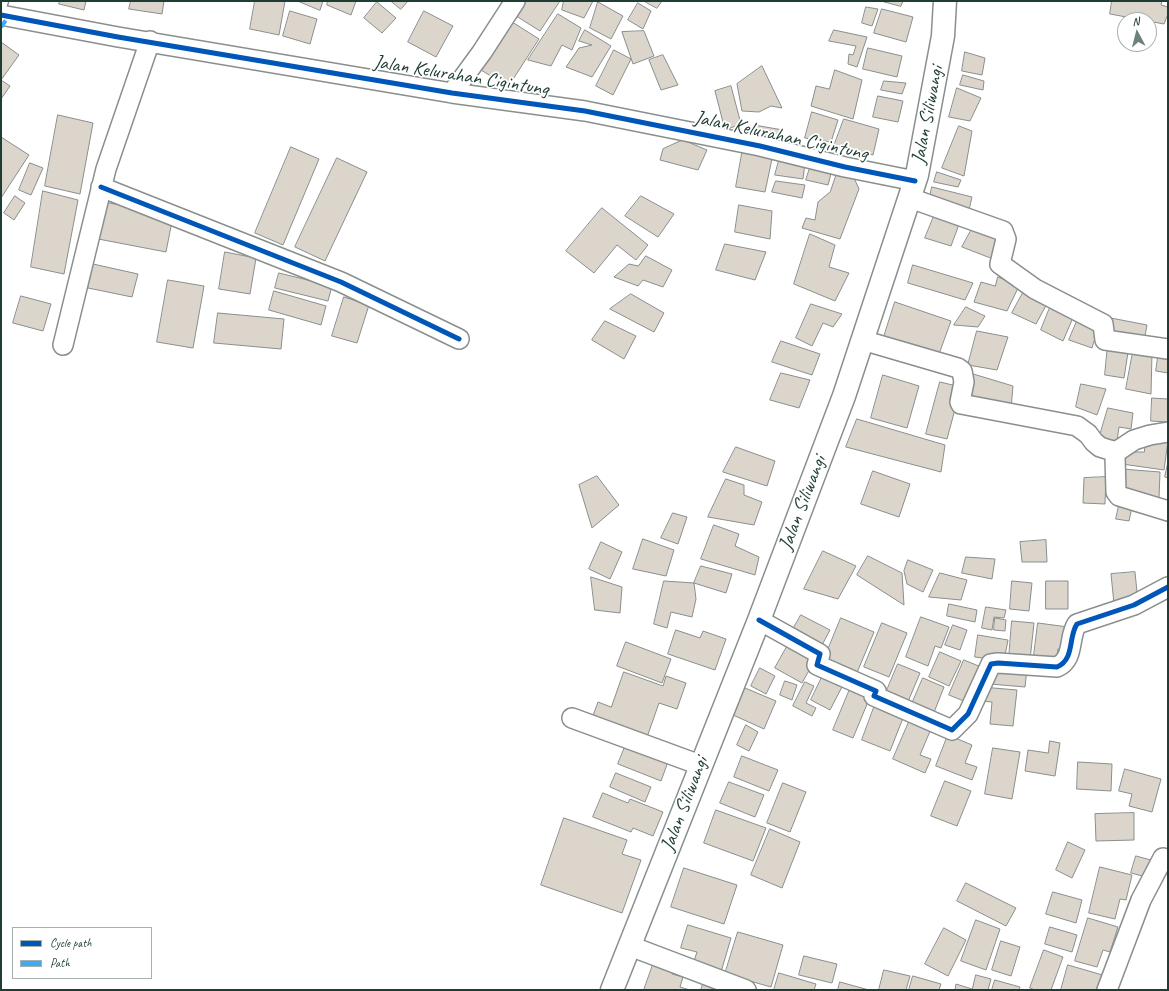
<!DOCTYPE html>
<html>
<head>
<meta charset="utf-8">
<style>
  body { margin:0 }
  #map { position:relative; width:1169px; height:991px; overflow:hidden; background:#fff; font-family:Caveat,sans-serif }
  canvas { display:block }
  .frame { position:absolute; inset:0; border:2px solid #1f3d34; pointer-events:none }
  .legend { position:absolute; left:12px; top:927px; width:140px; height:52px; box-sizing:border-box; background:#fff; border:1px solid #a5b1ae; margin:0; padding:5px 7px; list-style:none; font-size:12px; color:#1f3d34 }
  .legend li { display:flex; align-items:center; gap:8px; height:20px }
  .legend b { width:20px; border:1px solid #a5b1ae }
  .north { position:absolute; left:1117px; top:12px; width:40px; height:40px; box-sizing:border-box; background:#fff; border:1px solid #a5b1ae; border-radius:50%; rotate:353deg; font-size:11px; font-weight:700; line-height:16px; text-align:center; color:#1f3d34 }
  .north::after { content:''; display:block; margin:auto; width:14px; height:18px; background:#6d817b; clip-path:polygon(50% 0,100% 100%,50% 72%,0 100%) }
</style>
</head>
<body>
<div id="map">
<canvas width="1169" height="991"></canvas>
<div class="frame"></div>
<ul class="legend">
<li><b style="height:5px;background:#0057b8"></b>Cycle path</li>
<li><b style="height:5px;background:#3fa9f5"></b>Path</li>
</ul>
<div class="north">N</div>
</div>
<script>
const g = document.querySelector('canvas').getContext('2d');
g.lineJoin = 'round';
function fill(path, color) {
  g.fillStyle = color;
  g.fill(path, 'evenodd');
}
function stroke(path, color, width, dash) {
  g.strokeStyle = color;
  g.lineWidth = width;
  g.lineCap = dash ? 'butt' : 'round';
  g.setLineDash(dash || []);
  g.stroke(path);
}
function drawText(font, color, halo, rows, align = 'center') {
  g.font = font + ' Caveat,sans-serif';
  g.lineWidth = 3.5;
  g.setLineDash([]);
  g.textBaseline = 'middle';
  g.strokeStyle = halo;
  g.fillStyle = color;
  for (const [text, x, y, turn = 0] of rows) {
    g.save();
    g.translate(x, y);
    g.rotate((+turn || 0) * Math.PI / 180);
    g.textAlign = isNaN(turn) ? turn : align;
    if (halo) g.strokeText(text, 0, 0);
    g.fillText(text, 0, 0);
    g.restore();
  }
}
const building = new Path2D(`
  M60,1H86L84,10L59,4Z
  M131,1H164L162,14L129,9Z
  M255,1H285L279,35L250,29Z
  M298,1H323L320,10Z
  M328,1H356L351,15L327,5Z
  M391,1H408L401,9Z
  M522,1H560L540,31L513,14Z
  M564,1H593L584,18L562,10Z
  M644,1H662L657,8Z
  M881,1H903L901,6Z
  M1112,1H1162L1161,5L1168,7V14L1164,24L1110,14Z
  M377,2L396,18L382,33L364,18Z
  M598,2L623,16L611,39L590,28Z
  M638,3L651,11L643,29L628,20Z
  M866,7L878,9L872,26L862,23Z
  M882,9L913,17L906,42L874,33Z
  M290,11L317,19L310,44L283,36Z
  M424,11L453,26L436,57L408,42Z
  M558,14L581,28L572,50L562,45L551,66L528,60Z
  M509,20L539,39L508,87L478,68Z
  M585,30L611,46L592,77L566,67L579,48L592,45L579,41Z
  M834,30L867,37L857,67L848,64L849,54L853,55L856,46L829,41Z
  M644,31L654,56L633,64L622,32Z
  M1,42L19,55L1,80Z
  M868,48L902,56L897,77L863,69Z
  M614,50L631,59L613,95L596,86Z
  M965,52L985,58L982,75L962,71Z
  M663,55L678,85L661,90L649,60Z
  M762,66L782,108L771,106L759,112L742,111L737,84Z
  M835,70L862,80L853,119L811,106L816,86L829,89Z
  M963,75L984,81L983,90L960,85Z
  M1,80L10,86L1,99Z
  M884,81L906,83L902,94L881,90Z
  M731,86L741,124L725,130L715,91Z
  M957,88L981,98L970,121L949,117Z
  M878,96L903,101L898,122L873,117Z
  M812,112L838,120L831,142L805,138Z
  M58,115L93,123L80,194L45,186Z
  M844,119L879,129L873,155L834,146Z
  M754,125L783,130L781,144L752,139Z
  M959,126L972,131L964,176L942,168Z
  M1,137L29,155L1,198Z
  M683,140L707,150L698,170L660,160L663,149Z
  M291,147L319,159L283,245L255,233Z
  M743,148L773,154L765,192L736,187Z
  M780,157L805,163L803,179L775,175Z
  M337,158L367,172L325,261L295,247Z
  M30,163L43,168L31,195L19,190Z
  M811,165L832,170L828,185L806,180Z
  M937,172L961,180L958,187L934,182Z
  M837,173L854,178L859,189L840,239L802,228L806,218L815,220L818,202L830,192Z
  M776,181L805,185L802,198L772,192Z
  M932,187L972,197L969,210L930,197Z
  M43,191L78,200L64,274L31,267Z
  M15,196L25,203L14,220L4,213Z
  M641,196L674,214L658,237L625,216Z
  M100,201L173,216L166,252L93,238Z
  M739,205L772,211L770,239L735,232Z
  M602,208L648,245L636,260L617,245L594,273L566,251Z
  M937,209L961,219L951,246L925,238Z
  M973,227L1001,237L993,259L962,247Z
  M810,234L835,245L829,267L849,273L835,301L794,284Z
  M725,244L766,252L755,280L716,270Z
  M225,252L256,258L250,294L219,289Z
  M646,256L672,270L663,287L643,280L638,286L614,277L629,264L638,266Z
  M93,264L138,274L132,297L88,288Z
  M913,265L973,283L965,300L908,283Z
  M279,273L332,286L328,301L275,288Z
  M998,277L1019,286L1007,311L974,302L981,282L995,286Z
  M168,280L204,286L193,348L157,342Z
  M274,291L326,306L321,325L269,310Z
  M1024,291L1050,298L1036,324L1012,313Z
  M631,294L664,313L654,332L610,309Z
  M21,296L51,304L43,331L13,323Z
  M344,297L369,305L357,343L332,336Z
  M895,302L951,321L939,354L883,340Z
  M811,304L842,314L833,327L823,323L812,346L796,338Z
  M1051,305L1075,313L1063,341L1041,330Z
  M966,307L985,316L978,327L954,325Z
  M218,313L284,319L281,349L214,343Z
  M1080,314L1099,325L1092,348L1069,340Z
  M1111,318L1147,325L1144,342L1107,335Z
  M605,321L636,336L624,359L592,340Z
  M977,331L1008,337L997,370L968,365Z
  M781,341L820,354L812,375L772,362Z
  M1108,344L1129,346L1124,378L1105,375Z
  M1159,351L1168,354V373L1156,371Z
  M1133,352L1152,353L1151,394L1126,389Z
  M781,373L810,380L799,408L770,400Z
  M970,373L1013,386L1011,409L961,401Z
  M883,375L919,386L907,428L871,418Z
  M940,382L961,387L947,439L926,434Z
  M1081,384L1106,389L1097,415L1076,407Z
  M1152,398L1168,399V422L1151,421Z
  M1108,408L1133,413L1131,429L1119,427L1116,448L1098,442Z
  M857,419L945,445L941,472L846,447Z
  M1146,440L1168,441L1164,470L1122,464L1124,452H1144Z
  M736,447L775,461L767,486L723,472Z
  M1168,462V478L1165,477Z
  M1122,469L1160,472L1159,498L1118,492Z
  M873,471L910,484L899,517L861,504Z
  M597,476L619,505L592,528L579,485Z
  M1106,477L1105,504L1083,503L1084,478Z
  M726,479L744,485V495L762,502L754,525L708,517Z
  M1120,501L1133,502L1129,521L1116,519Z
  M673,513L687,517L678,544L661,538Z
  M714,525L739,534L735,546L759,557L755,575L701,559Z
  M643,539L674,550L666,576L633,569Z
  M1046,540L1047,562H1022L1020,542Z
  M601,542L622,552L610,579L589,569Z
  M823,551L856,566L838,599L804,589Z
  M868,556L902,573L904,605L857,575Z
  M966,557L995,559L992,579L962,573Z
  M908,560L933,570L923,592L907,584L904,571Z
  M701,566L732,574L726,593L694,583Z
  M1135,572L1138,602L1114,604L1111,574Z
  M940,573L967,580L961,600L929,597Z
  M591,577L622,587L620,613L595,610Z
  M664,581L694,583L696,599L692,617L671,612L667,628L654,624Z
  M1012,581L1032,583L1029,611L1010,609Z
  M1046,581H1068V609H1046Z
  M949,604L977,610L975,622L947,616Z
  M986,607L1006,610L1004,618L994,617L992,630L982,628Z
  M801,615L830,630L821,647L792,631Z
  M921,617L949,627L941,648L935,646L928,666L906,657Z
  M841,618L874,632L856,675L823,662Z
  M995,618L1006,620L1005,631L994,630Z
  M1012,621L1034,623L1030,660L1009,658Z
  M882,623L907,633L889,677L864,667Z
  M1038,623L1068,627L1065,650L1058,649L1056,666L1033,663Z
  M953,625L967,630L960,650L945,645Z
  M676,630L700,638L703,631L726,639L715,670L668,654Z
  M978,635L1008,640L1004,661L975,657Z
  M626,642L671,659L662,683L617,666Z
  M789,643L816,658L802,683L775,668Z
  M940,652L961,661L949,686L929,677Z
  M964,660L986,669L971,704L949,695Z
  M898,664L920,673L907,704L885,695Z
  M991,666L1027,669L1025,687L990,684Z
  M760,668L775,676L766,694L751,686Z
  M624,672L663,686L666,676L686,683L677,709L659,703L646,740L591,721L598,702L611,707Z
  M824,673L844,683L830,710L811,700Z
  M923,678L944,687L933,715L911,706Z
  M785,681L797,685L792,700L780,695Z
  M805,682L814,686L806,703L816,708L812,716L793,706Z
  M982,687L1017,690L1013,726L990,724L992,702L981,701Z
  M745,688L776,701L764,729L733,715Z
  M850,689L870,697L853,738L833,730Z
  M876,702L905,713L890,751L862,740Z
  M912,715L933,724L920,755L931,759L925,773L893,759Z
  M746,725L758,732L749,751L737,745Z
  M948,735L972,745L965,763L977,767L972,780L936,766Z
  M1050,741L1060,743L1055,776L1025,771L1028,750L1048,753Z
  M627,742L669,759L661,781L618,764Z
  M993,748L1020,752L1012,799L985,794Z
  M742,756L778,770L769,791L734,777Z
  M1078,762L1112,764L1111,791L1077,789Z
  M1125,769L1161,779L1152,812L1129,806L1132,794L1119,791Z
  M616,773L651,787L645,802L610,787Z
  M945,781L971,791L957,826L931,816Z
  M729,782L764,795L755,817L720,803Z
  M783,783L806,792L790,832L767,823Z
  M603,793L628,803L630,799L663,812L653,836L633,828L631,832L593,817Z
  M716,810L766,828L753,861L704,843Z
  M1134,813V840L1096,841L1095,814Z
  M564,818L627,840L622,854L641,860L622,913L541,885Z
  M770,829L800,842L782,888L751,875Z
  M1068,842L1085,850L1072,878L1056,870Z
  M1136,856L1151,860L1146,877L1131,873Z
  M1100,867L1132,875L1126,900L1120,899L1115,919L1089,913Z
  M684,868L737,885L724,924L671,907Z
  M966,883L1016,908L1006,926L957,901Z
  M1053,892L1082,900L1076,923L1046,914Z
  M1088,918L1118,927L1110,952L1103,950L1097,967L1075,961Z
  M976,920L1000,929L986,970L961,961Z
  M688,925L731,938L721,972L693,964L697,952L681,948Z
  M1050,927L1077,935L1072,952L1045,944Z
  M944,928L966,940L948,976L925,964Z
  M738,932L783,945L771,987L725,974Z
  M1001,941L1020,947L1011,976L992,970Z
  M1044,950L1063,957L1051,990H1035L1030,988Z
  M804,956L837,964L832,983L799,975Z
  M655,959L674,966L672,974L683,977L680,987L690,990H644Z
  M1068,965L1106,976L1102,990H1061Z
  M884,970L910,976L906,990H879Z
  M779,973L816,984L814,990H774Z
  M976,975L991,979L988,990H955L956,984L972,989Z
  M913,976L941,984L939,990H909Z
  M995,980L1020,987L1019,990H992Z
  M704,981L727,990H701Z
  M840,982L869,990H838Z`);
const service = new Path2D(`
  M1,7L3,1`);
const minor = new Path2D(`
  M1,15L118,37L452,93L585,111L760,146L845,167L915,181
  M452,93L482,52L515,1
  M101,187L341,282L459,339
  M910,198L1003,231L1006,239L1000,264L1035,289L1103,324L1105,340L1168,349
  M862,340L958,368L962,371L964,382L960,402L961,404L1077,426L1088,434L1094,442L1100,447L1113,451L1119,450L1134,440L1150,435L1168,432
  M63,345L106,169L150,41
  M1113,451L1115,457L1116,492L1119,496L1168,511
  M759,620L820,654L817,665L876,691L874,696L952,730L968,714L991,664L998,663L1057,667C1075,659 1068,637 1077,624L1134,605L1168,587
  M572,718L700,765
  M630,946L746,990
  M1107,990L1141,900L1163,858`);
const primary = new Path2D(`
  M612,990L759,620L844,396L917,175L943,36L945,1`);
const quiet = new Path2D(`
  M1,27L9,16`);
const cycleway = new Path2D(`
  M1,15L118,37L452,93L585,111L760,146L845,167L915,181
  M101,187L341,282L459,339
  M759,620L820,654L817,665L876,691L874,696L952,730L968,714L991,664L998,663L1057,667C1075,659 1068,637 1077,624L1134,605L1168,587`);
const streetNames = [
  ["Jalan Kelurahan Cigintung",461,76,9],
  ["Jalan Siliwangi",928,115,-79],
  ["Jalan Kelurahan Cigintung",781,136,12],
  ["Jalan Siliwangi",803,503,-69],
  ["Jalan Siliwangi",685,804,-69]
];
fill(building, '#dcd5cc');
stroke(building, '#898f8d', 1);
stroke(service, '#898f8d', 13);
stroke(minor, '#898f8d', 22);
stroke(primary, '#898f8d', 25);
stroke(service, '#fff', 10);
stroke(minor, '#fff', 19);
stroke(primary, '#fff', 22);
stroke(quiet, '#3fa9f5', 4, [8, 4]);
stroke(cycleway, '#0057b8', 5);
drawText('20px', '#1f3d34', '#fff', streetNames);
</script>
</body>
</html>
